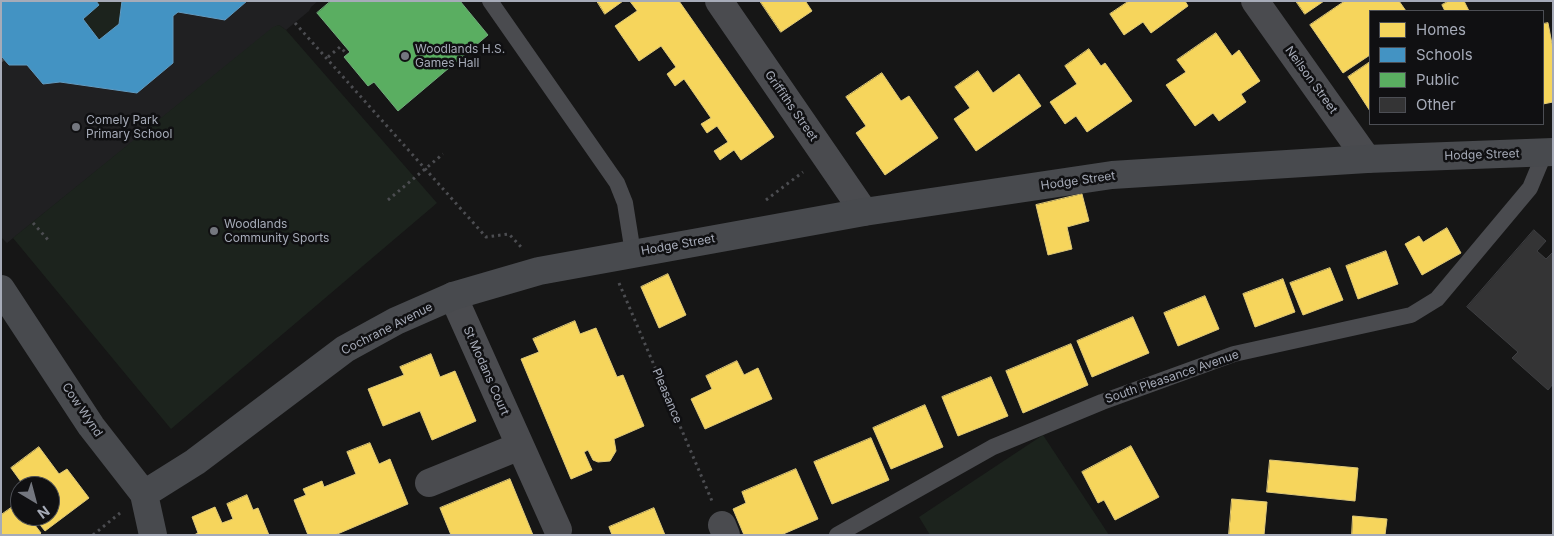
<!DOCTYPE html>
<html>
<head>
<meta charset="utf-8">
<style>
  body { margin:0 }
  #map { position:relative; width:1554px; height:536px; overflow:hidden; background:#161616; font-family:Inter,sans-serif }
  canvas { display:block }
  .frame { position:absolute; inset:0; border:2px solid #a6abb8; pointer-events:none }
  .legend { position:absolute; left:1369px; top:10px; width:175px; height:115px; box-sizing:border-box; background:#101012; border:1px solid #4c4e54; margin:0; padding:6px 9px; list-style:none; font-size:15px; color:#a6abb8 }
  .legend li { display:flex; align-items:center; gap:10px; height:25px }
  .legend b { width:25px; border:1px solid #4c4e54 }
  .north { position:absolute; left:10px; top:476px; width:50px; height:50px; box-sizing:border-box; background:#101012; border:1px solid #4c4e54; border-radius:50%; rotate:143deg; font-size:14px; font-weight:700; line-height:20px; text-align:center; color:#a6abb8 }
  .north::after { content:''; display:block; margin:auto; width:18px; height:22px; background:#74777f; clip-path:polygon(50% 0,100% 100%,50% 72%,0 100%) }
</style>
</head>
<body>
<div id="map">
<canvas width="1554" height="536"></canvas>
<div class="frame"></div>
<ul class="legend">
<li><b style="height:14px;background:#f6d55c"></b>Homes</li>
<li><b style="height:14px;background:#4393c3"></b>Schools</li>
<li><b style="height:14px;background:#5aae61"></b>Public</li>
<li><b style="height:14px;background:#343435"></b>Other</li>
</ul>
<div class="north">N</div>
</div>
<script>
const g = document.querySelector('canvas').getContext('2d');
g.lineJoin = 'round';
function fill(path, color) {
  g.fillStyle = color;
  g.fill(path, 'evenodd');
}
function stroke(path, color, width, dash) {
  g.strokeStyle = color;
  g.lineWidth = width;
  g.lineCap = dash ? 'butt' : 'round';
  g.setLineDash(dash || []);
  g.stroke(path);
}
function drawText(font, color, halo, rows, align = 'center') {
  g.font = font + ' Inter,sans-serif';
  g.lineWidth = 5;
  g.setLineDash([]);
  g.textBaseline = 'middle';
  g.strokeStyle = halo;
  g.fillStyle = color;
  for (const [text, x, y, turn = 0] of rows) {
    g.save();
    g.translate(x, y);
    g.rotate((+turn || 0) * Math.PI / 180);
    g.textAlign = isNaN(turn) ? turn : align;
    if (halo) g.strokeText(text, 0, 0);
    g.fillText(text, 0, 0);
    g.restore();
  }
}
const built = new Path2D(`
  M1,1H318L311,7L309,11L286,30L279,25L273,28L7,243L1,237Z`);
const green = new Path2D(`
  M96,1H122L119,24L99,40L83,19Z
  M279,25L286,30L437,203L171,429L13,238L273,27Z
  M1043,435L1109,535H930L919,517Z`);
const homes = new Path2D(`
  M597,1H623L605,14Z
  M630,1H679L774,137L741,160L734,150L720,160L714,151L728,142L717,126L707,133L701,124L711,118L684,79L675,86L667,74L676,67L661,46L639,61L615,26L637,11Z
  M760,1H807L806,2L812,11L781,32Z
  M1129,1H1185L1188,6L1151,33L1143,22L1124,35L1110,14Z
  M1296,1H1324L1305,14Z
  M1345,1H1399L1406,11H1370V55L1343,73L1310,25Z
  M1449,1H1464L1469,11H1445L1442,5Z
  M1548,23L1553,49V102L1543,104V24Z
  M1216,33L1232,56L1239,50L1260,81L1241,94L1246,102L1219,121L1213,113L1195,126L1166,85L1186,72L1177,60Z
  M1089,49L1101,66L1105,63L1132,101L1087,132L1076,116L1065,124L1050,102L1077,84L1065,66Z
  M1370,62V111L1348,77Z
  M978,71L993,93L1019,74L1041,106L976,151L954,119L970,108L955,87Z
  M882,73L901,101L909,96L938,138L885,175L856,133L866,126L846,97Z
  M1082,194L1089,221L1067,227L1072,249L1048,255L1036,205Z
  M1447,228L1461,253L1422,275L1405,244L1419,236L1423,242Z
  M1386,251L1398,284L1358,299L1346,266Z
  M1330,268L1343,300L1303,315L1290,283Z
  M668,274L686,315L659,328L641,287Z
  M1283,279L1295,312L1255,327L1243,294Z
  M1205,296L1219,329L1178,346L1164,313Z
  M1133,317L1149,353L1092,377L1077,341Z
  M575,321L580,334L596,328L617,377L623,375L644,426L614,439L616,451L610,461L598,462L593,460L588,450L584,452L592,470L571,479L521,359L539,352L533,339Z
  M1071,344L1088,385L1023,413L1006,371Z
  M431,354L440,377L455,371L476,421L432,440L420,411L383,426L368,389L404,375L400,367Z
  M737,361L744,375L758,368L772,399L705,429L691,399L712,389L706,376Z
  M991,377L1008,416L958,436L942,397Z
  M925,405L943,447L891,469L873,428Z
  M871,438L889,480L832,504L814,462Z
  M370,443L379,464L390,459L408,504L335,535H308L294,500L306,495L303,489L322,481L324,487L356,474L347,452Z
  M1131,446L1159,497L1115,520L1104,500L1098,503L1082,472Z
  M39,447L59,474L67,469L89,498L45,531L33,516H50V486H24L11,468Z
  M1270,460L1358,468L1355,501L1267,492Z
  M796,469L818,519L781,535H744L733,509L746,503L742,492Z
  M510,479L533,535H451L440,508Z
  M247,495L253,510L258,508L269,535H194L198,533L192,517L215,507L222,523L233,519L227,504Z
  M1232,499L1267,502L1264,535H1229Z
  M18,503L20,506V516H28L41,533L39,535H1V515Z
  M654,508L665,535H612L609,527Z
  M1353,516L1387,519L1385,535H1352Z`);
const schools = new Path2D(`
  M1,1H96L99,5L83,19L99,40L119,24L122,1H247L225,20L178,12L173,16V63L137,93L60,82L43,84L27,65H9L1,56Z`);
const public = new Path2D(`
  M331,1H460L488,35L398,111L374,82L368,86L344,57L350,52L317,13Z`);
const building = new Path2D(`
  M1534,230L1546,241L1537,251L1546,259L1553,252V384L1548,390L1512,358L1518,352L1467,307Z`);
const path = new Path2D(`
  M295,23L486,237L509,234L521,247
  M328,57L340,47L347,54
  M1,61L4,59
  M388,200L443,154
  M766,200L803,172
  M33,223L50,242
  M619,283L712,501
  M93,535L120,513`);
const service = new Path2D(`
  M490,1L617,183L625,203L633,253
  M837,535L993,447L1102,402L1234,354L1411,315L1437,299L1530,188L1545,152`);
const minor = new Path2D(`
  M719,1L864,212
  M1255,1L1367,159
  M453,296L558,530
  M429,483L520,446
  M722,525L726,535`);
const secondary = new Path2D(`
  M1,289L91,426L144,494L153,535
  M144,494L195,462L345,349L396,321L453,296L539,271L864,212L1112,175L1367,159L1553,152`);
const markers = [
  [405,56,5,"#74777f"],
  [76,127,5,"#74777f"],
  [214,231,5,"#74777f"]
];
const poiNames = [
  ["Woodlands H.S.",415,49],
  ["Games Hall",415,63],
  ["Comely Park",86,120],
  ["Primary School",86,134],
  ["Woodlands",224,224],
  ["Community Sports",224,238]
];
const streetNames = [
  ["Neilson Street",1311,80,54],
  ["Griffiths Street",791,106,55],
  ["Hodge Street",1482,155,-2],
  ["Hodge Street",1078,181,-8],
  ["Hodge Street",678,245,-10],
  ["Cochrane Avenue",387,329,-27],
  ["St Modans Court",486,371,66],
  ["South Pleasance Avenue",1172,377,-19],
  ["Pleasance",667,396,67],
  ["Cow Wynd",82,410,56]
];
fill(built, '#202022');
fill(green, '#1c231d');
fill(homes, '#f6d55c');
stroke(homes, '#dec878', 1);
fill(schools, '#4393c3');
stroke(schools, '#619ac0', 1);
fill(public, '#5aae61');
stroke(public, '#71ad7b', 1);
fill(building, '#343435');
stroke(building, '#3e3f42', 1);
stroke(path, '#4c4d51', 3, [2.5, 4]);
stroke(service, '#4a4b4f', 16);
stroke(minor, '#4a4b4f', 28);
stroke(secondary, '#484a4e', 28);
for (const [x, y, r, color] of markers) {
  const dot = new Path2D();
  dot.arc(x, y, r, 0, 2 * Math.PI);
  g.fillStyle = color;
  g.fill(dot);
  stroke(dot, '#101012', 2);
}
drawText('12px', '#a6abb8', '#101012', poiNames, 'left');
drawText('12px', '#a6abb8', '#101012', streetNames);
</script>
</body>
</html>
